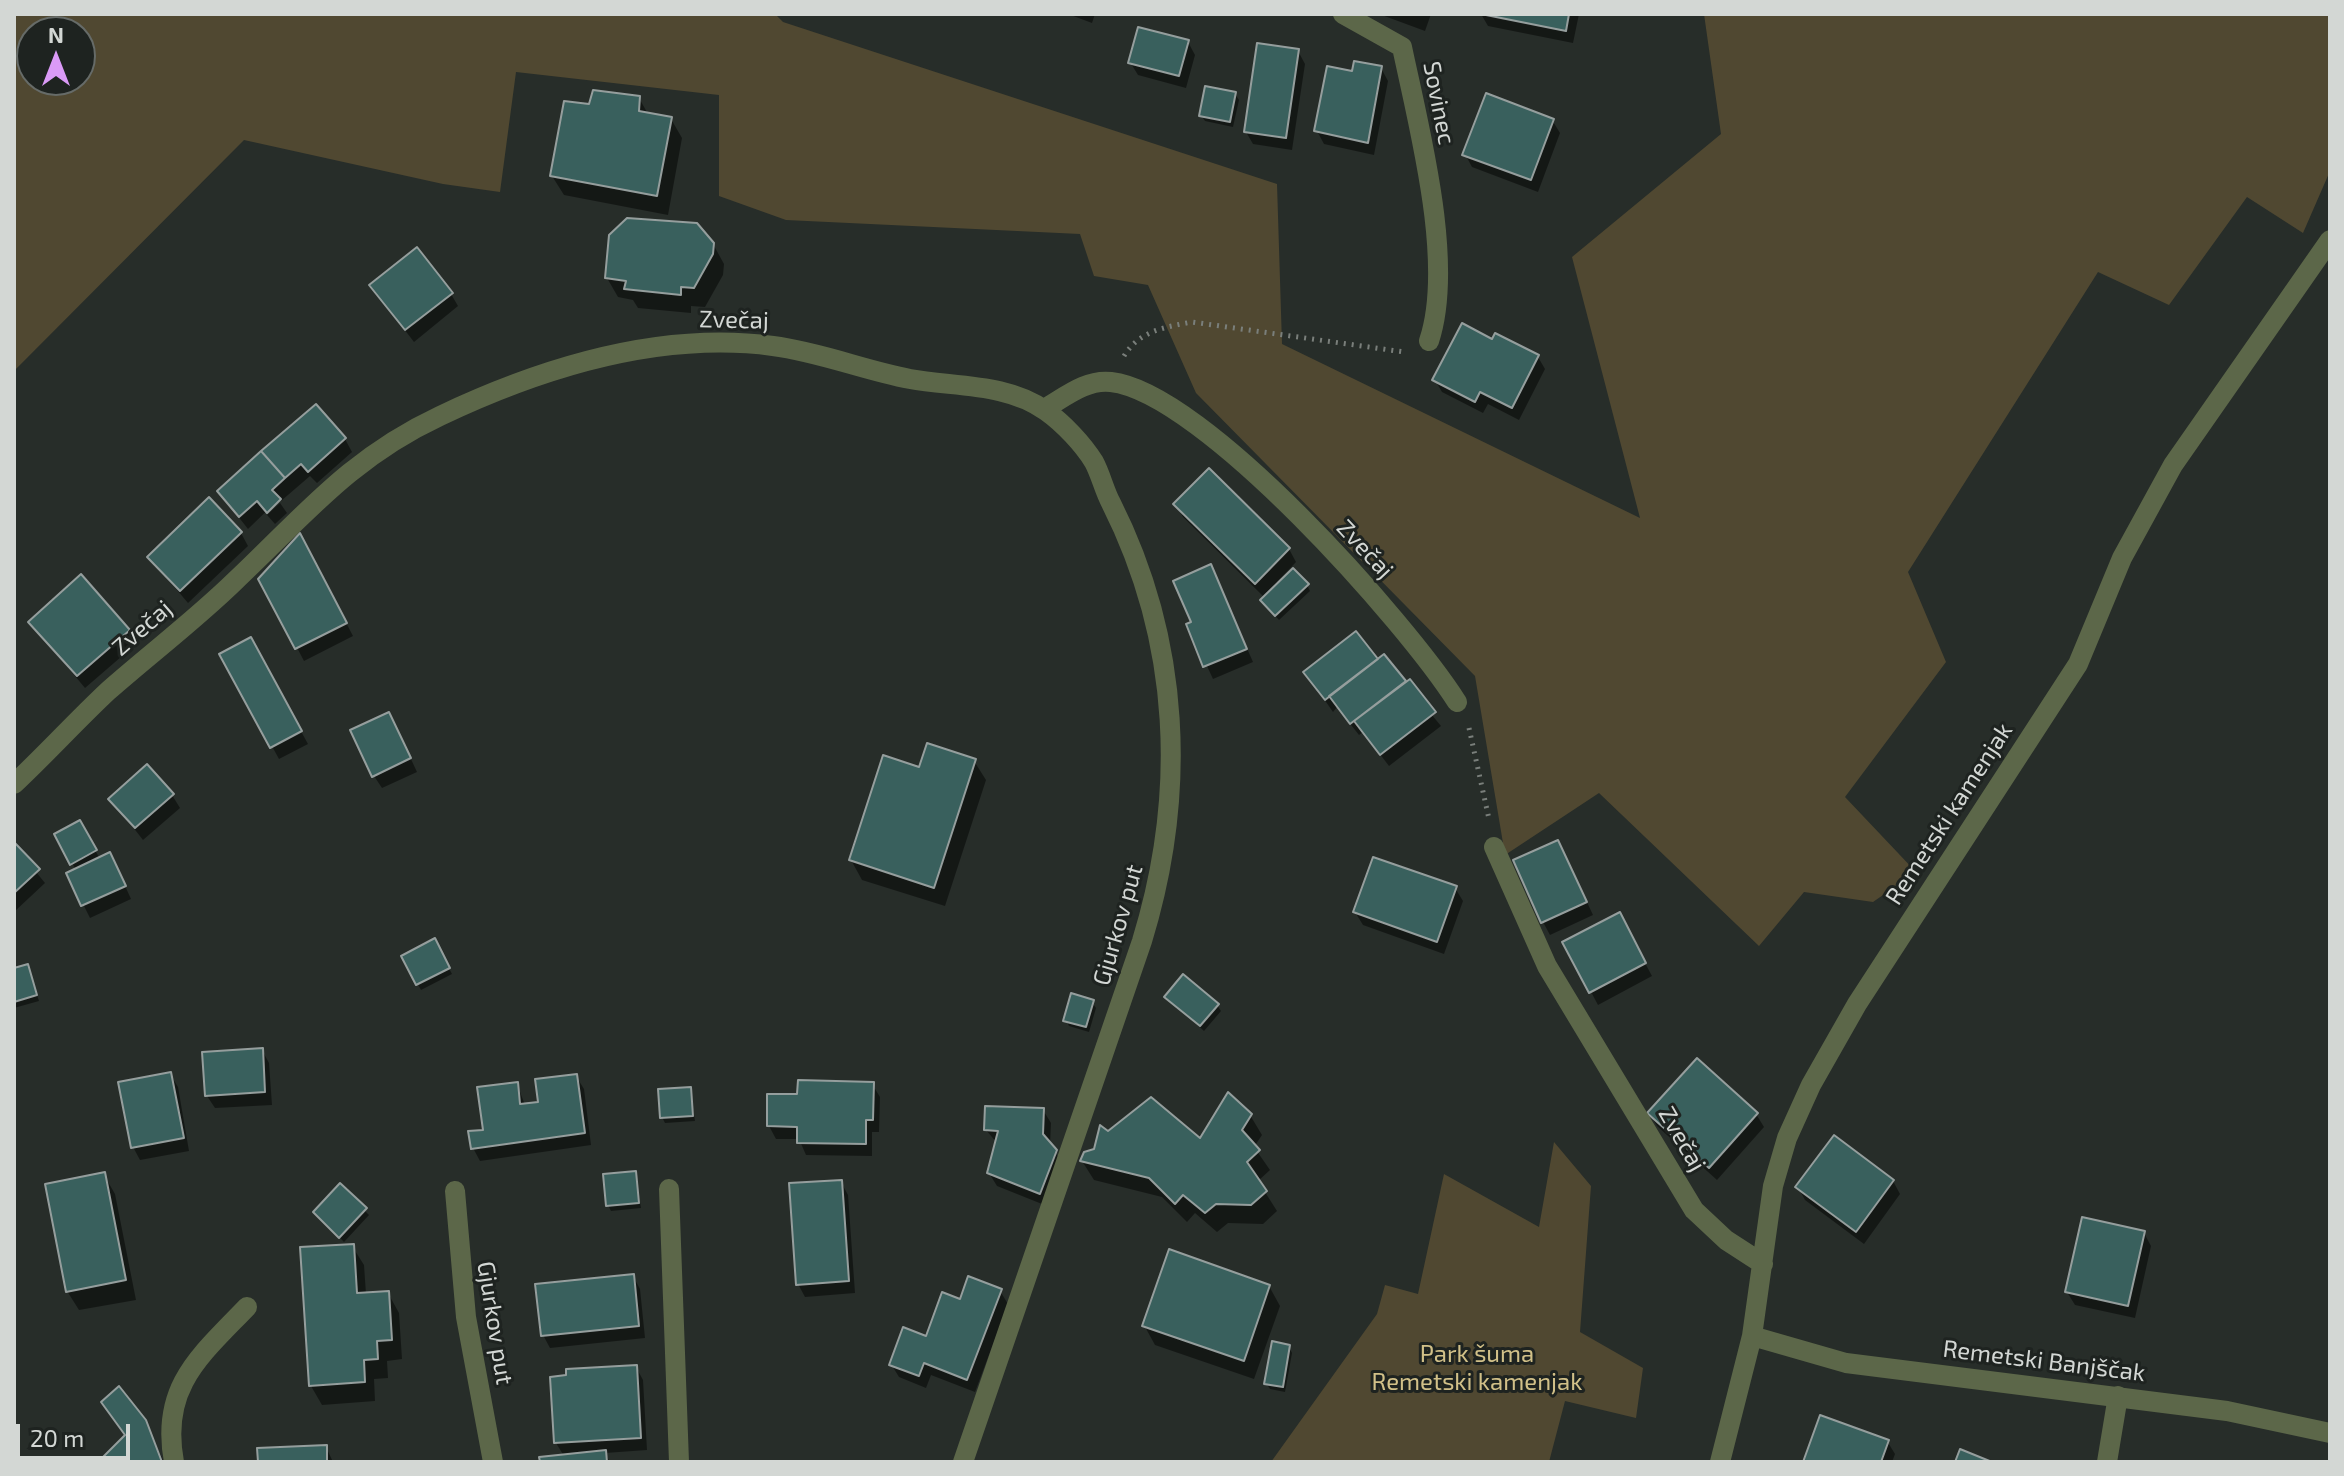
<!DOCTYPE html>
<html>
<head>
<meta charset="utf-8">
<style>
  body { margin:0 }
  #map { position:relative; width:2344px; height:1476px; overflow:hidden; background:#272d29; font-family:"Exo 2",sans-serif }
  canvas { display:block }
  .frame { position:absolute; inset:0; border:16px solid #d3d7d4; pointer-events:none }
  .north { position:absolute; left:16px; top:16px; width:80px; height:80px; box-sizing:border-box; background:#1e2320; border:2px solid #666b68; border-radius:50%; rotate:0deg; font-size:22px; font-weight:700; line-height:32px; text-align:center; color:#d3d7d4 }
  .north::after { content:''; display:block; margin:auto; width:28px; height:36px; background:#da9af6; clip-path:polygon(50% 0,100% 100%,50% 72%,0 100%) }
  .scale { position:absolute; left:16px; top:1424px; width:114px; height:36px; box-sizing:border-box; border:4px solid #d3d7d4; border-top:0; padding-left:10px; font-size:24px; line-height:28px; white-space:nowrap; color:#d3d7d4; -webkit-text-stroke:6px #1e2320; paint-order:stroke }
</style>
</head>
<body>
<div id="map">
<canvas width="2344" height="1476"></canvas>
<div class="frame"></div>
<div class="north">N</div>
<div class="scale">20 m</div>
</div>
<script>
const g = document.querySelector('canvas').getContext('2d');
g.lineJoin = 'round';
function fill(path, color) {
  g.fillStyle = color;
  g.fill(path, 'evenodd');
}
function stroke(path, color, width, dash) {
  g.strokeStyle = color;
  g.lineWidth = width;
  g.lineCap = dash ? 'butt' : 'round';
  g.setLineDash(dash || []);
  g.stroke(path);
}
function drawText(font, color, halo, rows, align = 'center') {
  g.font = font + ' "Exo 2",sans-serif';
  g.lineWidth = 6;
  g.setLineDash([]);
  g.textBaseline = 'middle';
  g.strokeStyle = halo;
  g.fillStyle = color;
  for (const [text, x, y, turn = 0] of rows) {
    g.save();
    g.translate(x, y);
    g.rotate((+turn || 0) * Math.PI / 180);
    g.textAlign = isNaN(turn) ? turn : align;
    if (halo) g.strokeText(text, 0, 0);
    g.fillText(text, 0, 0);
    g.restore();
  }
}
const green = new Path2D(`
  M14,14H775L783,22L1277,184L1282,344L1640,518L1572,257L1721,134L1704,14H2330V171L2303,233L2247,197L2169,305L2098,272L1908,572L1946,662L1845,797L1916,872L1873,902L1804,892L1759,946L1599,793L1505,855L1475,676L1196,393L1148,285L1094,276L1080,234L786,220L719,196V95L516,72L500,192L443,184L244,140L14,371ZM32,32H80V80H32Z
  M1554,1142L1591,1186L1580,1332L1643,1368L1636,1418L1565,1401L1549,1462H1271L1377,1314L1385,1285L1418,1294L1444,1174L1539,1227Z`);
const shadow = new Path2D(`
  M1068,14H1095L1092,23Z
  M1379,14H1431L1425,31Z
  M1481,14H1579L1573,43L1488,26Z
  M1188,42L1195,55L1186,88L1138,75L1130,62Z
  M1298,51L1305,64L1292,150L1253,144L1246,132Z
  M1381,68L1388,81L1374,155L1324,144L1317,131L1353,74Z
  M1235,94L1239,100L1233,127L1205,121L1201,115Z
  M639,98L648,114L671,119L682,138L668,215L564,195L552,176L591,106Z
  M1552,120L1560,133L1538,192L1472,167L1465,154Z
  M713,244L724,264L723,275L705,307L691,306V313L638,308L633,300L618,297L607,278Z
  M371,286L451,294L458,306L414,342Z
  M1493,341L1538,357L1545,369L1519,420L1488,404L1483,413L1442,392L1435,380Z
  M345,439L352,452L317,483L310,476L281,501V497L248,529L219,492Z
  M280,503L287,513L275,524L267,515Z
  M1176,504L1289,549L1296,562L1277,582L1307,585L1310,591L1279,620L1266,606L1262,601L1265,598L1183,517Z
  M241,533L248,546L188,603L150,558Z
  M307,548L353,636L304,661L261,579Z
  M1211,567L1253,662L1213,679L1188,625L1193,623Z
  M30,622L129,631L136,644L85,688Z
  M250,639L308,744L279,759L222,655Z
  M1384,657L1441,726L1389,766L1363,732L1359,735L1337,707L1333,712L1306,673L1377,662Z
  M396,727L417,772L382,788L374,776Z
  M974,761L986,780L945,906L862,880L851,860L921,770Z
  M172,795L180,808L143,840L111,799Z
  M79,822L100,859L117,868L131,899L90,918L68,874L76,870L56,835Z
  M14,845L45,883L14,912Z
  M1565,855L1593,915L1550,935L1543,922Z
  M1455,888L1463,901L1444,954L1363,925L1355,912Z
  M1619,915L1652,976L1598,1005L1565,943Z
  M435,941L452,974L421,990L403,957Z
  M27,966L39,1001L14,1008V970Z
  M1167,997L1217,1005L1221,1011L1204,1031Z
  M1092,1002L1096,1008L1089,1032L1069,1026L1066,1020Z
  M262,1050L269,1063L272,1105L215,1108L207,1096Z
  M170,1074L178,1087L189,1151L140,1160L133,1147Z
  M576,1076L584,1089L591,1145L480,1161L473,1148L517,1084L525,1105L540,1104Z
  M872,1084L880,1097L879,1132H872V1156L806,1155L799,1139H776L769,1126L799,1096Z
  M690,1089L695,1121L665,1123L662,1117Z
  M1043,1110L1051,1123L1050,1145L1063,1164L1047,1206L997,1186L989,1173L997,1143L986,1130Z
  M1649,1113L1756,1114L1764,1127L1717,1180L1657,1126Z
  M1250,1115L1262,1135L1254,1147L1270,1170L1258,1181L1277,1211L1263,1224L1228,1223L1217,1232L1195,1213L1187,1222L1162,1197L1094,1180L1082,1161L1108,1133L1200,1141Z
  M635,1173L641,1208L611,1211L608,1205Z
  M104,1175L115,1194L136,1300L79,1310L67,1291Z
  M1893,1181L1900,1194L1864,1244L1805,1200L1798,1187Z
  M841,1182L848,1195L855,1293L805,1297L798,1284Z
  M340,1186L369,1215L344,1242L315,1212Z
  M2144,1233L2151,1246L2135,1318L2075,1305L2067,1292Z
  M352,1246L364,1265L366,1294L388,1293L399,1313L402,1359L387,1361L388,1378L374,1379L375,1401L322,1405L311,1386Z
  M633,1276L640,1289L645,1338L550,1348L543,1335Z
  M1269,1286L1280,1306L1254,1379L1155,1345L1144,1325Z
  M1000,1291L1008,1304L975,1392L931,1375L926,1388L899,1377L891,1364L927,1338L961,1302Z
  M1289,1347L1292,1353L1285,1392L1270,1389L1266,1383Z
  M636,1367L643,1380L647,1450L605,1453L610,1462H542L564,1456L556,1443Z
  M144,1421L164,1462H108L105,1458Z
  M1887,1441L1895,1454L1892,1462H1805Z
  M326,1447L333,1462H260Z`);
const building = new Path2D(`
  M1481,14H1569L1566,31Z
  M1138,27L1189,40L1179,76L1128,63Z
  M1257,43L1299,49L1286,138L1244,132Z
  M1354,61L1382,66L1368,143L1314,131L1327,66L1352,71Z
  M1205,86L1236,92L1230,122L1199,116Z
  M593,90L640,96L639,111L672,117L657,196L550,176L564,101L589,104Z
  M1486,93L1554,119L1531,180L1462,155Z
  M627,218L697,223L714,243L713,254L694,288L681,287V295L624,289L626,281L605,278L609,235Z
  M417,247L453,293L405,330L369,285Z
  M1462,323L1492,339L1495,333L1539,355L1512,408L1480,392L1475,402L1432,380Z
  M316,404L346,438L308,472L301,464L285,478L261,451Z
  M261,451L285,478L272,490L281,499L267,513L257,501L239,517L217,491Z
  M1209,468L1290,548L1255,584L1173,504Z
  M209,497L242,532L180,591L147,557Z
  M300,533L347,623L295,649L258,579Z
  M1211,564L1247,649L1203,667L1186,624L1191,622L1173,581Z
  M1293,568L1309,584L1275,616L1260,600Z
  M81,574L130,630L77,676L28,622Z
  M1356,631L1378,659L1325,700L1303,672Z
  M251,637L302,731L270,748L219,654Z
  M1384,654L1406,681L1350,724L1329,696Z
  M1410,679L1436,712L1380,755L1354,721Z
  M389,712L411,758L372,777L350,730Z
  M927,743L976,759L934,888L849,860L883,755L919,767Z
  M147,764L174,794L135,828L108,799Z
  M80,820L97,850L70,865L54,834Z
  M1558,840L1587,902L1541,923L1513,860Z
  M14,842L40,869L14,893Z
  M110,852L126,886L81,906L66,873Z
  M1373,857L1457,886L1437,942L1353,912Z
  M1620,912L1646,963L1589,993L1562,942Z
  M435,938L450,968L416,985L401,956Z
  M28,964L37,995L14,1002V968Z
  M1183,974L1219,1004L1200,1026L1164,997Z
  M1071,993L1094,1000L1086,1027L1063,1021Z
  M263,1048L265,1092L205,1096L202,1052Z
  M1697,1058L1758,1113L1709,1168L1647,1113Z
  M171,1072L184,1138L131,1148L118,1082Z
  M577,1074L585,1133L471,1149L468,1131L483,1130L477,1087L518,1082L520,1104L538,1102L535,1079Z
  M798,1080L874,1082L873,1120H866V1144L797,1143V1127L767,1126V1094H797Z
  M691,1087L693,1116L660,1118L658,1089Z
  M1228,1092L1252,1114L1242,1130L1260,1150L1247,1162L1267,1191L1251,1205L1216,1204L1205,1213L1183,1195L1175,1204L1149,1178L1080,1161L1084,1152L1094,1149L1100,1125L1108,1131L1151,1097L1200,1138Z
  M985,1106L1044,1108L1043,1134L1057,1150L1040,1194L987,1173L998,1131L984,1130Z
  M1834,1135L1894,1180L1856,1232L1795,1187Z
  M636,1171L639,1203L606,1206L603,1174Z
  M105,1172L126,1280L66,1292L45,1184Z
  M842,1180L849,1281L796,1285L789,1183Z
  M340,1183L367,1208L339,1238L313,1212Z
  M2082,1217L2145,1231L2128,1306L2065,1292Z
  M354,1244L357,1293L389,1291L392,1340L377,1341L378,1359L364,1360L365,1382L309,1386L300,1247Z
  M1169,1249L1270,1285L1244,1361L1142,1326Z
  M634,1274L639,1326L541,1336L535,1284Z
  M968,1276L1002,1289L967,1380L924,1363L919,1376L889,1365L903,1327L926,1336L942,1292L960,1299Z
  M1272,1341L1290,1345L1283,1387L1264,1384Z
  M637,1365L641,1438L554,1443L550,1377L566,1375V1369Z
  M119,1386L146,1420L162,1462H110L103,1457L125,1435L101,1402Z
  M1820,1415L1889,1440L1881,1462H1803Z
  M327,1445V1462H258L257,1448Z
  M1960,1449L1992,1462H1955Z
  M606,1450L607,1462H540L539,1457Z`);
const path = new Path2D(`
  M1124,356C1139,331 1165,327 1192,322L1404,352
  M1469,728L1489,819`);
const minor = new Path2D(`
  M1343,14L1402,47C1419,128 1455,263 1429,341
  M1044,409C1065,397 1086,379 1111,382C1203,392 1407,623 1457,702
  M14,784C46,754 76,721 108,691C150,654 195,620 235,581C304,516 350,458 440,416C541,368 660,331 773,346C820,352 863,370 910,379C954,387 1008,383 1046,411C1063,423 1083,444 1094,462C1101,475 1104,490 1111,503C1181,642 1187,794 1142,941L963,1462
  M1494,847L1547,966L1694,1210L1726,1240L1763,1264
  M669,1189L679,1462
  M455,1191L466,1317L493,1462
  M1752,1336L1846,1363L2227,1411L2330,1433
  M174,1462C160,1387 200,1356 247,1307
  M1720,1462L1752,1336L1773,1186L1787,1138L1811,1085L1857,1004L2078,664L2122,558L2173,465L2330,240
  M2107,1462L2118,1396`);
const streetNames = [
  ["Sovinec",1439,103,79],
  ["Zvečaj",734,320,1],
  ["Zvečaj",1365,549,47],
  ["Zvečaj",142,628,-41],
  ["Remetski kamenjak",1949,814,-57],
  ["Gjurkov put",1118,925,-74],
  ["Zvečaj",1682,1139,60],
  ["Gjurkov put",495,1323,81],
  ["Remetski Banjščak",2044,1361,7]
];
const parkNames = [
  ["Park šuma",1477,1354],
  ["Remetski kamenjak",1477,1382]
];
fill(green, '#504831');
fill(shadow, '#0007');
fill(building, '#39605d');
stroke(building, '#959e9d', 2);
stroke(path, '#7a7f7b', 5, [2, 6]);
stroke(minor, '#5c6749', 20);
drawText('24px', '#d3d7d4', '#1e2320', streetNames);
drawText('24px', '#d1c088', '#1e2320', parkNames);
</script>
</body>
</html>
